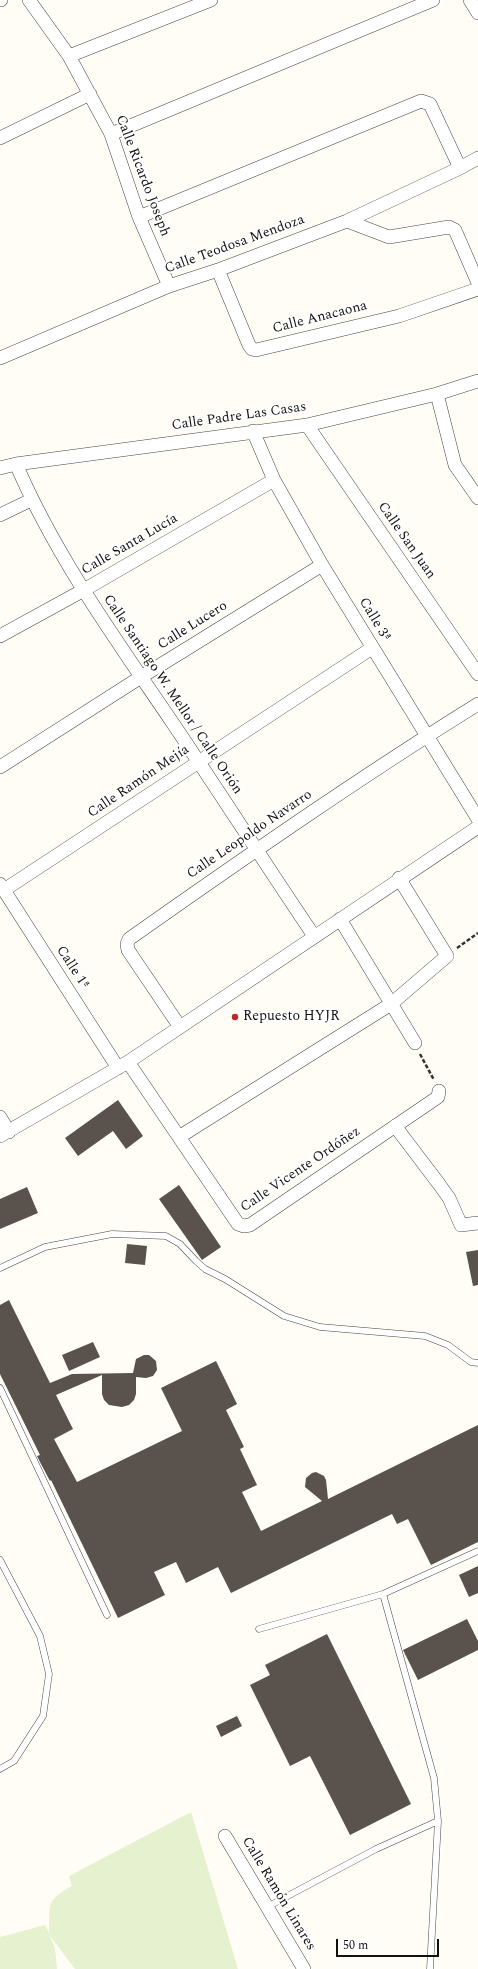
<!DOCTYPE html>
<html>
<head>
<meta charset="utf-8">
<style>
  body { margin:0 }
  #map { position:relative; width:478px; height:1969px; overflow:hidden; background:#fffdf5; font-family:Spectral,serif }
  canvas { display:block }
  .scale { position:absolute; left:336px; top:1939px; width:103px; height:18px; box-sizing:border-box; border:2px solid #111; border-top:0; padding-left:5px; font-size:12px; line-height:14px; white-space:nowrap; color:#111; -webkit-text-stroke:3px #fff; paint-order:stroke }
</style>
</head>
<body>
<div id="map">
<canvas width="478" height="1969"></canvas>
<div class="scale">50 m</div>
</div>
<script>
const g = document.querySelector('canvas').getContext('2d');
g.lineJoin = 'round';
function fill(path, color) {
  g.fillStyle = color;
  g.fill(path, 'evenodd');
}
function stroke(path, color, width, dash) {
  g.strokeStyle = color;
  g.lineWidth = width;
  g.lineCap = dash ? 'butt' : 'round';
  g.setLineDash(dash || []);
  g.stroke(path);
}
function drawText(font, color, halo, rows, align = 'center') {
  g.font = font + ' Spectral,serif';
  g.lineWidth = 4;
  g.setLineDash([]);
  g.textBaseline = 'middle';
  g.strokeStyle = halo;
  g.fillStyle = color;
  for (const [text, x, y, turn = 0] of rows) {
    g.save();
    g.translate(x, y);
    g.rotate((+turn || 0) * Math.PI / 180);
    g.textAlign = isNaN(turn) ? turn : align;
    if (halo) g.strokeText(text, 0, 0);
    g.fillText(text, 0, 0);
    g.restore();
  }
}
const pitch = new Path2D(`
  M191,1812L238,1969H75L50,1936L55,1948L57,1969H0V1937L45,1925L49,1933C50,1905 45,1900 72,1886L69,1876Z`);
const building = new Path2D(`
  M118,1100L143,1136L126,1149L113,1131L78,1156L65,1138Z
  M179,1185L221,1247L202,1260L159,1199Z
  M27,1187L38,1213L0,1229V1199Z
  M127,1244L147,1246L145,1265L125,1263Z
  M478,1250V1285L473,1286L466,1252Z
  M9,1300L50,1383L72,1374L133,1373L136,1359L144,1355H149L156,1361L157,1370L153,1376L146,1378L136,1377V1394L134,1400L129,1405L122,1407L109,1405L104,1400L102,1394V1375L56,1395L73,1429L54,1439L77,1482L182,1431L161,1388L216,1361L237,1404L226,1410L244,1447L240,1449L257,1485L242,1492L261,1531L322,1501L305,1487L306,1478L312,1473L316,1472L324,1476L326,1480L328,1499L478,1425V1542L431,1565L408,1519L397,1524L392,1514L231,1593L218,1567L186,1583L176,1562L154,1572L165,1595L118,1618L51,1480L50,1481L41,1464L37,1456L40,1455L0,1374V1305Z
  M93,1342L100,1357L69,1371L62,1355Z
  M478,1566V1593L469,1597L459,1575Z
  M467,1619L478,1641V1650L418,1680L403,1650Z
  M327,1634L411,1804L350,1835L310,1756L290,1766L250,1685L270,1675L265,1665Z
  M237,1716L242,1726L221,1737L216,1726Z`);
const path = new Path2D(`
  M457,948L478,933
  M420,1054L434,1080`);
const lane = new Path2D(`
  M0,1268L45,1247L112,1234L166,1236L180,1244L196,1261L205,1269L225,1279L284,1316L320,1327L425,1336L448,1345L471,1362L478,1363
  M0,1388L107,1615
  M0,1560L40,1636L49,1674L43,1716L14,1761L0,1769
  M383,1594L434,1778L438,1821L430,1969
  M259,1629L383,1594L478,1551
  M267,1907L376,1849L438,1821`);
const street = new Path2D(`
  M0,0H1
  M29,0L69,56L111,134L139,217L169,286
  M470,0L478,13
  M69,56L211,0
  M111,134L433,0
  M0,138L90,94
  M139,217L421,101L430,104L460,168
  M347,221L389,237L449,227L455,230L478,283
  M218,270L249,345L252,349L256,350L399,316L478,289
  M0,358L169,286L218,270L347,221L460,168L478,158
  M437,394L455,465L478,498
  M307,425L478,674
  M253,431L274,480L322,565L478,819
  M16,464C56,557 115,638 172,722C220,793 266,865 314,936
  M0,468L16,464L307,425L437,394L478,381
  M0,515L31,500
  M0,636L82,591L274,480
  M0,767L141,677L322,565
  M0,884L118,1068
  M4,890L372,648
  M340,919L415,1043
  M180,1027L128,950L127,944L129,939C244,858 359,778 478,704
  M128,1062L238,1224L244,1226L250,1225L438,1097L439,1091
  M0,1117L9,1132
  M395,1126L439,1184L449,1198L461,1225L478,1223
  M0,1136L128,1062L478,827
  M179,1137L391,1004L447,956L399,878
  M225,1836L304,1969`);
const markers = [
  [235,1017,4,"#c4262e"]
];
const streetNames = [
  ["Calle Ricardo Joseph",142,176,69],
  ["Calle Teodosa Mendoza",235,245,-20],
  ["Calle Anacaona",320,318,-14],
  ["Calle Padre Las Casas",239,417,-8],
  ["Calle San Juan",406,541,55],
  ["Calle Santa Lucía",130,545,-30],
  ["Calle 3ª",374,620,59],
  ["Calle Lucero",193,626,-32],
  ["Calle Santiago W. Mellor / Calle Orión",172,695,56],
  ["Calle Ramón Mejía",139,782,-34],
  ["Calle Leopoldo Navarro",250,835,-34],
  ["Calle 1ª",72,968,57],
  ["Calle Vicente Ordóñez",301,1170,-34],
  ["Calle Ramón Linares",278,1894,59]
];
const poiNames = [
  ["Repuesto HYJR",243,1017]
];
fill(pitch, '#e6f2cf');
fill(building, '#5a524d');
stroke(lane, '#444', 7);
stroke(street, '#444', 14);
stroke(path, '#333', 2.5, [4, 2]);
stroke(lane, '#fff', 6);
stroke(street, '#fff', 13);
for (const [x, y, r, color] of markers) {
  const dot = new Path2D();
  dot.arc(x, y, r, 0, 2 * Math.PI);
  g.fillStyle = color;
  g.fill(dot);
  stroke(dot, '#fff', 1.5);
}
drawText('14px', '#111', '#fff', streetNames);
drawText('14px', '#111', '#fff', poiNames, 'left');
</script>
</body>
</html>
